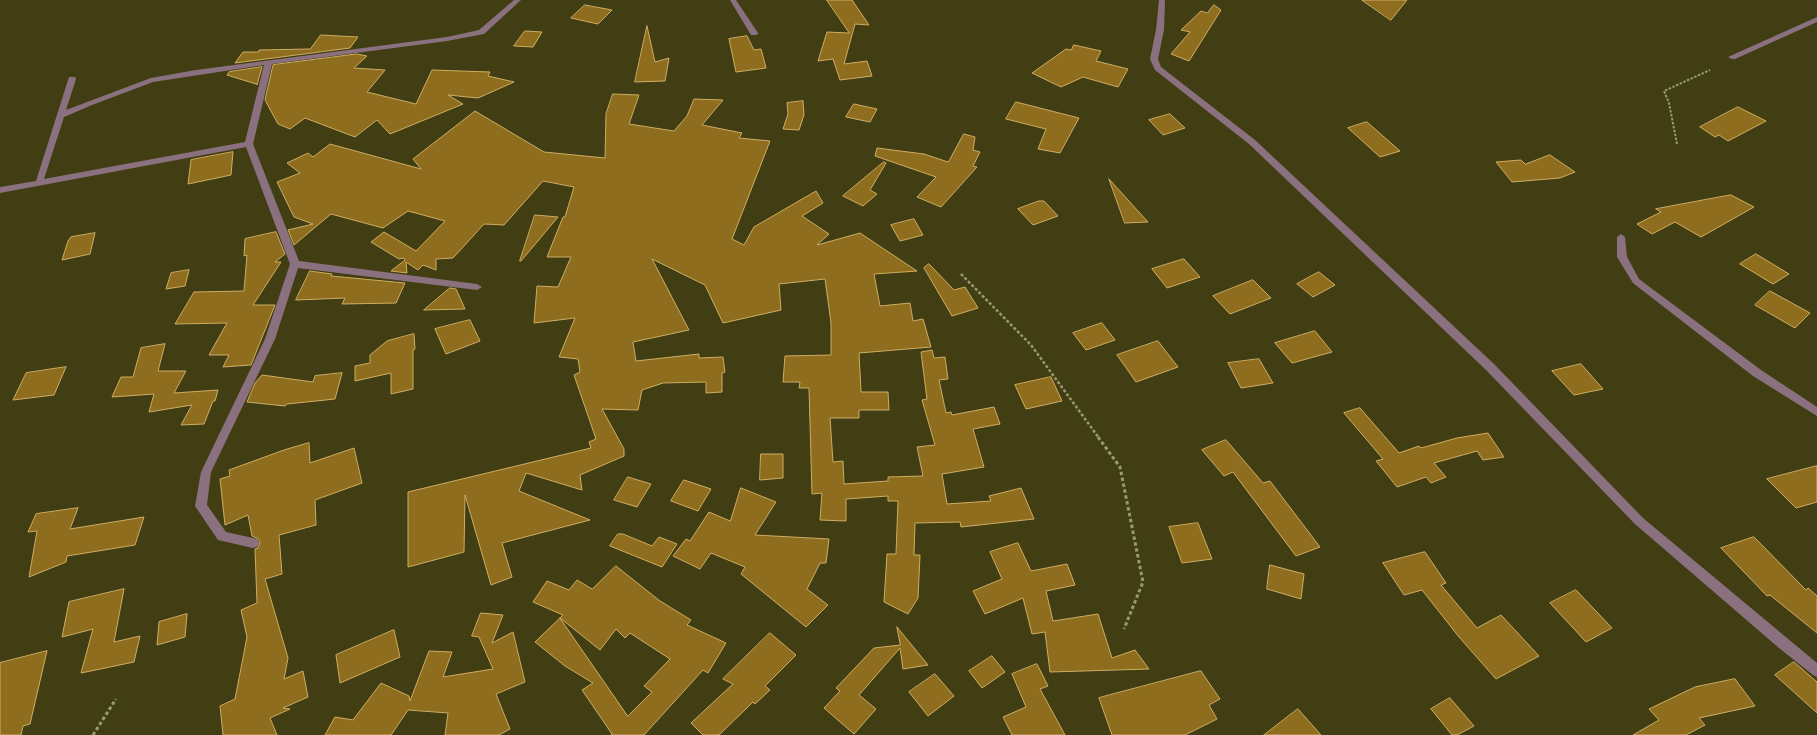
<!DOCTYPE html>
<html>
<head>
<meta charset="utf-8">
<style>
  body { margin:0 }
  canvas { display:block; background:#413e14 }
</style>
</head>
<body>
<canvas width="1817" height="735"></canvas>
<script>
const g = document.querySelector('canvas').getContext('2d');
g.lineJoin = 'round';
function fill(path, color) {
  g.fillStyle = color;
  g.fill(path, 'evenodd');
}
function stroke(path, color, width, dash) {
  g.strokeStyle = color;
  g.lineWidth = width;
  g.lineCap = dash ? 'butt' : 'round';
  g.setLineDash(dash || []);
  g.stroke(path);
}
const building = new Path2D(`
  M827,0H852L869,25L855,24L844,64L867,61L872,76L840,80L833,59L818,61L827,32L849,33Z
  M1362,0H1407L1391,20Z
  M585,5L612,10L598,24L571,18Z
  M1214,5L1221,10L1189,61L1171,54L1190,32L1181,30L1201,11L1207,13Z
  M647,26L655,62L669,58L665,81L635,82Z
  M525,31L542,32L533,47L514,46Z
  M321,35L358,37L350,48L235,63L243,52H259V50L310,49Z
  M747,36L754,50L761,49L766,68L736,72L729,39Z
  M1074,45L1101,51L1096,61L1128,69L1118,87L1083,77L1061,87L1032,73L1066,49L1071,50Z
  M357,54L367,56L354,68L385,70L367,92L416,104L432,70L490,72L488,76L514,82L478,98L448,95L463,104L390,134L377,120L355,137L305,118L290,129L278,124L265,100L273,65Z
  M262,67L257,85L256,84L227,75L229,72Z
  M613,94L639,95L629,124L674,131L687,116L694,99L723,100L702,125L742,133L739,138L770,141L732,239L744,245L754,227L816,191L823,203L802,216L829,234L817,245L860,233L917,271L874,274L880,306L910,303L913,321L923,319L931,347L859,353L861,392H888L889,410H859V418H830L833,462L843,461L844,484L888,481V477L923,476L917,447L935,445L922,400L927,399L921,352L932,350L934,358L945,357L948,379L939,380L946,413L951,412L952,415L994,407L1000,424L973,429L984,467L942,474L947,504L991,501L989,496L1021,488L1034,519L961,527L960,522L915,523L914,555H920L918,598L908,614L884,602L887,554H896L898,501H888V496L846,499V521L820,520L822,493L812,494L809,388H799L800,382H783L785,356L831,355V323L825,279L779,284L781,310L723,323L705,285L652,259L689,330L633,342L636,361L699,354V358L723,357L725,372L722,373V392L706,393V382L663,383L642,390L638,410L602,409L624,449V456L580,475L582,490L526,473L519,491L590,520L502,543L512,577L491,585L465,495L464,552L408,567V492L591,448L589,442L596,439L574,375L580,372L578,359L559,357L575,318L534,323L537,286L558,287L571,257H547L563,217H565L574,187L543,181L504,225L484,224L453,258L436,259V270L423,265L418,270L406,262L407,273L391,271L405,260L404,258L399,259L371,242L384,232L416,251L445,221L408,211L383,228L331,214L294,245L288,230L313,224L294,217L277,182L300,173L287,163L308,153L313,157L330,144L421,169L413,159L475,111L544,152L605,158L606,114Z
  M803,101L804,115L799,130L783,129L788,114L787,103Z
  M1016,102L1079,118L1060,153L1038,149L1046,129L1006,119Z
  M854,104L877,109L870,122L846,117Z
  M1738,107L1766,121L1728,141L1719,135L1715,137L1700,127Z
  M1170,114L1185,128L1163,135L1149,120Z
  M1367,122L1400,151L1380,157L1348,128Z
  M964,134L975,137L973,150L980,152L973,166L977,167L941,207L917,197L936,177L875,156L877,148L924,154L948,162Z
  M233,152L231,175L188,184L191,160Z
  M1550,155L1575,172L1560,178L1512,182L1496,162L1521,160L1525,164Z
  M884,162L886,163L870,190L877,194L863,206L843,196Z
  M1109,179L1148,222L1125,223Z
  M1731,195L1754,207L1701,237L1675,222L1652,234L1637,224L1661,212L1656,209Z
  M1039,201H1044L1058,216L1033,225L1018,209Z
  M535,215L558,217L521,261H520Z
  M914,219L923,235L900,241L891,225Z
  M276,232L285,254L275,262H281L253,305H275L251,365L223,367L229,355H209L227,323L175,324L194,292L244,291L247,255L244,256L245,239Z
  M95,233L90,254L62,260L68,241L71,237Z
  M1756,254L1789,274L1773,284L1740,264Z
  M1184,259L1200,277L1167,288L1152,269Z
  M929,264L954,290L965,287L978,308L952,316L924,268Z
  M189,270L185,286L166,289L171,273Z
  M310,271L332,274L331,276L405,283L396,303L342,304L345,298L296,300Z
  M1319,272L1335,285L1313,297L1297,284Z
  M1253,280L1271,298L1230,314L1213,296Z
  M450,288L456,289L465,309L424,310Z
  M1770,291L1810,313L1795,328L1755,305Z
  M470,320L480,341L446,354L435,329Z
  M1102,323L1115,340L1086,350L1073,333Z
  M1315,331L1332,352L1292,363L1275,343Z
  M414,334L415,349L413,350V389L391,394V373L355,381V366L370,363V355L387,341Z
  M1158,341L1178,367L1136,382L1117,355Z
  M165,344L158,371H186L174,393L218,390L215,401H213L204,424L181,425L192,405L149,412L154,394L112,397L121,377H133L141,348Z
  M1259,359L1273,383L1241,388L1228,363Z
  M1581,364L1603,389L1574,395L1552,371Z
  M66,367L54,395L13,400L26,373Z
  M342,373L335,399L287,404L285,406L247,402L255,383L262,375L313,382L315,376Z
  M1051,377L1062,401L1026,409L1015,385Z
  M1360,408L1399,453L1419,446L1421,448L1457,438L1488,433L1504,457L1483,460L1477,451L1434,463L1446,477L1431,483L1426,477L1397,487L1376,461L1383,459L1344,413Z
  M1226,440L1263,483L1270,481L1320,547L1296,556L1233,472L1224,476L1202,450Z
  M309,443L310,463L354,448L362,483L315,500L316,525L279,535L282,574L265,579L288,658L284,679L303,671L308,697L283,708L290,709L270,718L277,735H223L220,706L235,699L247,637L241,610L257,603L255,549L258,548L260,542L257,538L252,536L248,515L225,525L220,479L230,476L229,470L284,450Z
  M761,454H783V478L760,480Z
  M1817,466V502L1796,508L1767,479Z
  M628,477L651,484L637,507L614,500Z
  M684,480L711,489L698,511L671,501Z
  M741,488L776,502L755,535L829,539L826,563H820L807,589L828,605L806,627L741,574L745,567L711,553L700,569L673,556L686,539L690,541L709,512L730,521Z
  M78,508L70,529L144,517L135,545L67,556L66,562L29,577L37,531L28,532L36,514Z
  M1198,523L1212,559L1182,563L1169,527Z
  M618,534H623L652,546L659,537L677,544L662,567L610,546Z
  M1754,537L1806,590L1808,588L1817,596V633L1770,595L1767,596L1721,548Z
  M1018,543L1031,571L1067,564L1075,585L1046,591L1053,621L1098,614L1112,658L1135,650L1149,669L1050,672L1045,632L1032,634L1023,598L985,614L973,591L1002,579L990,552Z
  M1425,552L1446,583L1441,585L1477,628L1501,615L1539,656L1496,679L1459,637L1422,590L1404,595L1383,563Z
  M1270,565L1304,574L1301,599L1267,589Z
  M616,566L660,601L691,620L687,625L726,643L708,673L703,670L644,735H611L612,734L582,690L593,683L565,666L535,642L563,615L533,602L547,581L569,590L577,580L592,589ZM560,618L600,650L616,629L625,638L630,633L670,659L644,686L652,692L628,716Z
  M124,589L114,642L140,636L134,662L81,673L93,629L62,637L69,602Z
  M1576,590L1612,628L1586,642L1550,603Z
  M481,613L503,615L492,643L513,632L525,682L496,694L510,729L499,735H445L448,713L408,710L391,735H325L335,717L353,720L381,683L409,696L410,701L429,651L452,652L443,677L493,669L479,637L472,636Z
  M187,614L185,637L157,645L159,622Z
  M897,627L928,665L903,669L900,648L859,695L876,709L854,734L824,708L840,691L836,688L874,648L900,645Z
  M394,630L400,657L340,683L336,655Z
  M770,633L796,655L765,686L770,690L755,704L753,702L719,735H703L691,723L733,684L723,679Z
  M47,651L30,724L23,726L21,735H0V663Z
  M992,656L1005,672L982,688L969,671Z
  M1794,662L1817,682V713L1775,675Z
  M1037,664L1048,686L1040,689L1065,735H1012L1003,717L1026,707L1012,674Z
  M1201,671L1220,699L1209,705L1217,719L1185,735H1112L1099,698Z
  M935,674L954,696L928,716L909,692Z
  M1735,679L1755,706L1699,718L1705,725L1686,735H1633L1659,720L1649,709L1695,687Z
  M1450,698L1474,726L1457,735H1452L1431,709Z
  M1298,709L1321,735H1264Z`);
const pathFar2 = new Path2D(`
  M1677,144L1669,103L1664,91L1710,70`);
const pathFar1 = new Path2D(`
  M961,274L1031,345L1099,438`);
const path = new Path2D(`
  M1098,437L1120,467L1143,582L1124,629
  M93,735L116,699`);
const minor = new Path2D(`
  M514,0H521L484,34L447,41L272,64L253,144L299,261L477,284L482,287L477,290L298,268L275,339L211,472L207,505L226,532L253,538L257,539L259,543L257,547L253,548L218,540L195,506L201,472L265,339L290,264L246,147L0,193V187L36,181L69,77H75L76,79L66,110L151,78L196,70L447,37L479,30ZM264,65L245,142L44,179L64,117L92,105L153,82Z
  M730,0H736L758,33L757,35H751Z
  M1159,0H1165L1164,30L1158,59L1161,67L1255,140L1494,364L1643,518L1817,663V677L1813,675L1779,648L1635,524L1486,370L1249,144L1155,70L1150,59L1156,30Z
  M1817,17V22L1735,59H1732L1728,57Z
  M1621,234L1625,237L1627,257L1639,279L1761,370L1817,407V416L1753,376L1633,283L1617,257V237Z`);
fill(building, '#8e6e1e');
stroke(building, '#cfac62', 1);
stroke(pathFar2, '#9a986f', 2, [2.5, 1.5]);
stroke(pathFar1, '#9a986f', 2.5, [3, 2]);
stroke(path, '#9a986f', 3, [3.5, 2.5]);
fill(minor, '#8b717f');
</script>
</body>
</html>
